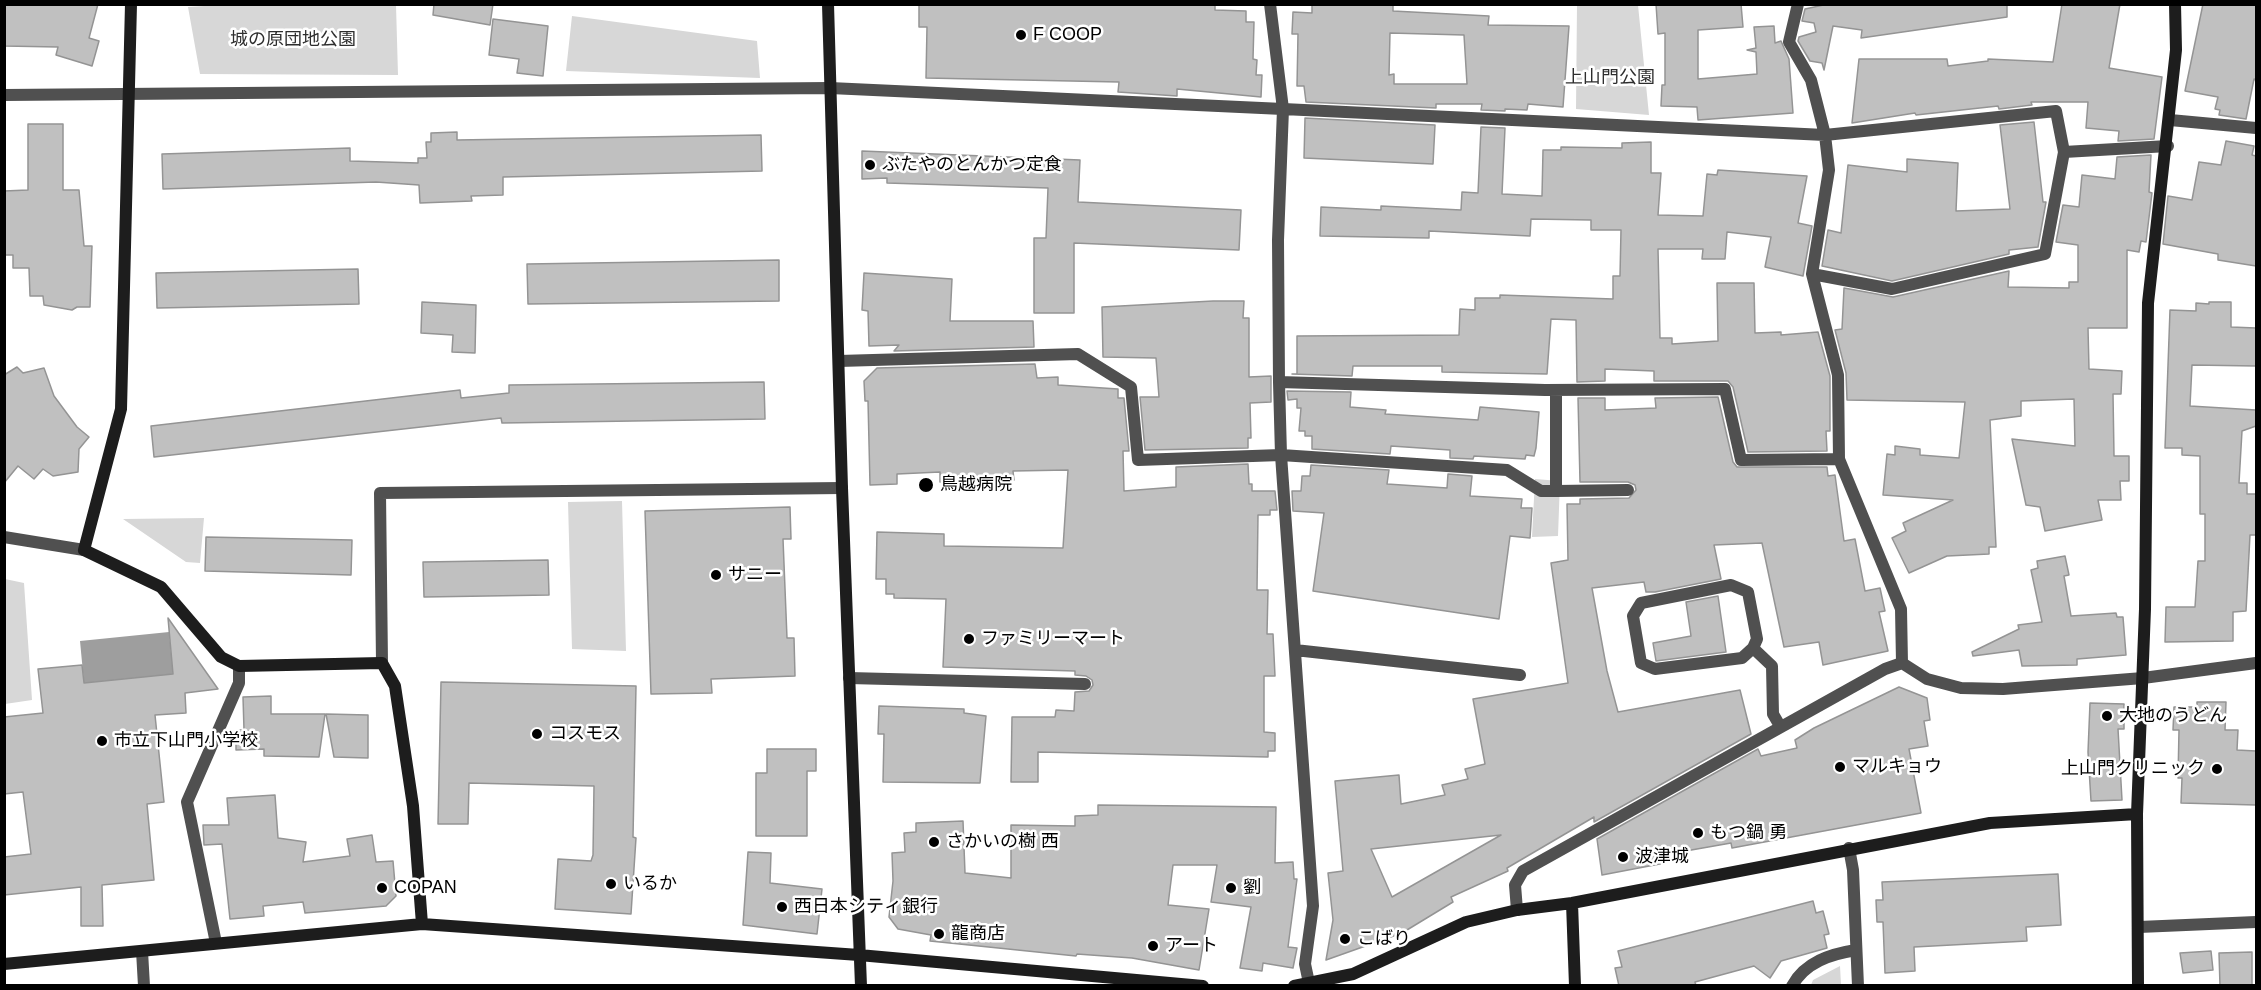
<!DOCTYPE html>
<html>
<head>
<meta charset="utf-8">
<style>
  body { margin:0 }
  #map { position:relative; width:2261px; height:990px; overflow:hidden; background:#fff; font-family:Helvetica,sans-serif }
  canvas { display:block }
  .frame { position:absolute; inset:0; border:6px solid #000; pointer-events:none }
</style>
</head>
<body>
<div id="map">
<canvas width="2261" height="990"></canvas>
<div class="frame"></div>
</div>
<script>
const g = document.querySelector('canvas').getContext('2d');
g.lineJoin = 'round';
function fill(path, color) {
  g.fillStyle = color;
  g.fill(path, 'evenodd');
}
function stroke(path, color, width, dash) {
  g.strokeStyle = color;
  g.lineWidth = width;
  g.lineCap = dash ? 'butt' : 'round';
  g.setLineDash(dash || []);
  g.stroke(path);
}
function drawText(font, color, halo, rows, align = 'center') {
  g.font = font + ' Helvetica,"Noto Sans JP",sans-serif';
  g.lineWidth = 5;
  g.setLineDash([]);
  g.textBaseline = 'middle';
  g.strokeStyle = halo;
  g.fillStyle = color;
  for (const [text, x, y, turn = 0] of rows) {
    g.save();
    g.translate(x, y);
    g.rotate((+turn || 0) * Math.PI / 180);
    g.textAlign = isNaN(turn) ? turn : align;
    if (halo) g.strokeText(text, 0, 0);
    g.fillText(text, 0, 0);
    g.restore();
  }
}
const green = new Path2D(`
  M221,5H396L398,75L200,74L188,7Z
  M1577,5H1638L1649,115L1576,109Z
  M572,16L757,41L760,78L566,71Z
  M1535,479L1560,481L1558,536L1532,537Z
  M622,501L626,651L572,649L568,502Z
  M204,518L200,563L186,562L123,519Z
  M5,579L24,583L32,700L5,704Z
  M1840,966L1841,985H1811L1813,980Z`);
const water = new Path2D(`
  M169,632L173,674L84,683L80,641Z`);
const building = new Path2D(`
  M4,4H98L89,38L99,41L92,66L56,55L58,47L4,46Z
  M434,4H493L490,25L433,15Z
  M919,4H1215V10L1246,11V22H1254L1253,59L1257,60L1256,75H1262L1261,97L1177,89V96L1118,92L1119,82L926,78L927,27H919Z
  M1312,4H1393V11L1489,16L1488,25L1569,26L1563,107L1528,104L1527,110L1505,109V111L1481,110L1482,104H1436V108L1306,102L1304,86H1297L1298,34H1292L1293,12L1312,13ZM1390,33L1464,35L1467,84H1394V74L1389,75Z
  M1656,4H1741L1743,27L1698,30V79L1757,74L1756,52L1747,50L1756,48L1754,27L1774,26L1775,43L1781,41L1789,59L1793,113L1698,120L1697,107L1661,106L1662,85H1665V33L1658,34Z
  M1828,4H2007V17L1861,38L1862,30L1833,26L1824,70L1822,63L1810,61L1798,41L1799,37L1816,32L1814,23L1802,21L1805,9Z
  M2062,4H2120L2109,68L2162,77L2154,139L2118,141L2119,131L2086,128L2088,102H2031L2032,105L1999,109L1998,106L1916,115L1915,113L1852,123L1859,59H1947L1948,66L1988,61V59L2053,62Z
  M2203,4H2256V80L2254,79L2246,119L2219,115L2220,110L2215,109L2218,97L2185,91Z
  M493,19L548,26L543,76L517,73L519,59L489,55Z
  M1305,118L1435,125L1433,164L1304,158Z
  M2034,122L2043,202H2046L2038,247L2009,250V254L1892,281L1822,266L1828,230L1841,233L1848,165L1907,172V159L1958,163L1956,211L2010,209L2000,125Z
  M28,124H63V190H79L84,246H92L90,307H77L72,310L44,305L43,296H30L29,268H13V255H4V191L28,190Z
  M1481,127L1505,128L1502,194L1542,196L1543,150H1561V147L1622,148V143L1651,142V173H1661L1658,215L1703,216L1707,174L1717,175L1718,170L1807,176L1798,223L1812,226L1803,276L1765,267L1771,237L1727,232L1725,259H1702L1703,249H1658L1660,338H1672V344L1718,341L1717,283H1754L1755,333L1781,332V335L1818,332L1830,376V431H1826L1827,451L1748,452L1733,387L1728,381H1654V371L1605,369V381L1577,382L1576,320L1551,319L1547,374L1442,372V366H1353L1352,376L1292,374H1297V336L1459,335L1460,309L1475,310V298H1500V295L1613,299V276H1620L1621,230H1591V220L1531,219L1530,236L1429,231V238L1320,236L1321,207L1381,210V206L1461,210L1462,192L1478,193Z
  M457,132V140L761,135L762,171L503,177V195L471,196L472,201L420,203L419,185L376,182L163,189L162,154L350,148V161L418,163V158H427L426,142H431V133Z
  M2226,141L2254,146L2252,155L2256,156V266L2218,260V254L2163,244L2168,196L2192,200L2199,162L2221,165Z
  M862,151L1080,160L1078,202L1241,210L1239,250L1074,243V313H1034V238H1046L1048,188L887,183V178L862,179Z
  M2151,155L2149,192L2152,193L2146,242L2141,241L2139,252L2127,250V328H2088L2089,369L2122,371L2121,394H2113L2114,456H2129V481H2120L2121,500H2098L2102,520L2045,531L2040,507L2026,505L2012,439L2075,446L2074,399L2021,401V416L1990,420L1996,547H1989V554L1947,556L1909,573L1892,538L1906,531L1903,523L1953,500L1883,495L1887,454L1895,455V446L1920,449V455L1959,458L1965,402L1847,400L1846,373L1835,330L1842,329L1844,288L1893,297L2009,271L2008,287L2069,288V282H2078V245L2056,242L2063,205L2079,207L2082,175L2115,179L2117,157Z
  M779,260V301L528,304L527,264Z
  M358,269L359,304L157,308L156,273Z
  M864,273L952,279L950,321H1033L1034,347L894,351L899,345L869,346L868,311L862,310Z
  M1213,301H1244L1243,318H1249V377L1271,376V402L1250,403L1251,438H1248V448L1145,450L1140,397H1159L1156,358L1103,357L1102,307Z
  M422,302L476,305L475,353L452,352L453,335L421,333Z
  M2209,302H2231V327L2256,328V366L2192,365L2190,406L2256,410V426L2242,431L2239,483H2247V494H2256V535H2250L2246,611L2233,612V641L2165,642L2166,607H2195L2198,561H2205V514H2200V456L2182,455V448H2165L2170,310L2196,311V303L2209,304Z
  M1035,364L1037,378L1058,377V385L1118,389V398H1124L1129,451H1123L1124,491L1176,487V467L1248,464L1249,484H1252V491H1275L1277,510H1270V515H1258L1257,590H1268L1267,634H1273L1275,676H1264V732L1275,733V751H1268V757L1038,752V782H1011L1012,717H1055L1056,710L1074,711L1075,692L1089,691L1093,685L1092,680L1086,676L1075,675V671L943,667L946,599L894,598V594H886V579H876L877,532L944,534V546L1063,548L1068,470L1013,471L1014,480L940,482V472L897,474V484L870,485L868,401H865L864,381L877,368Z
  M17,367L23,373L44,368L54,396L77,427L89,437L79,449L78,472L53,476L43,469L34,479L18,466L4,483V375Z
  M764,382L765,419L502,423L501,418L154,457L151,426L460,390L461,398L509,393V385Z
  M1287,391L1351,392L1350,407L1386,410L1385,414L1478,420L1480,407L1539,412L1536,448L1534,456L1526,455L1525,459L1474,456L1473,459L1450,458V450L1391,446L1390,454L1312,449V436H1305V431H1299L1301,408H1297V399L1288,400Z
  M1718,397L1733,462L1737,467H1827L1828,476L1835,475L1844,541L1855,539L1865,591L1880,588L1885,611L1879,612L1888,651L1823,665L1819,642L1784,647L1762,543L1714,545L1721,579L1655,592H1646L1644,582L1592,588L1607,671L1618,712L1740,690L1751,734L1594,822V817L1507,868L1508,871L1451,897L1453,902L1402,933L1326,960L1333,920L1328,873L1343,871L1335,781L1399,775L1401,804L1445,795L1442,785L1468,779L1465,769L1485,764L1473,699L1568,683L1551,563L1568,560L1567,504H1580V499L1629,498L1636,490L1635,485L1628,482H1580L1578,398H1605V410L1656,408L1655,398ZM1501,835L1392,897L1371,849Z
  M1311,465L1389,470L1387,484L1447,488L1448,474L1472,476L1470,496L1522,499L1521,508H1532L1530,538L1510,536L1499,619L1313,591L1324,513L1293,511L1292,491H1301L1302,476H1310Z
  M790,507L791,539H783L787,638H794L795,676L711,679L712,693L651,694L645,511Z
  M206,537L352,540L351,575L205,571Z
  M2065,556L2069,575L2064,576L2071,616L2116,613L2117,617H2123L2126,655L2077,659V665L2022,666L2019,650L1973,656L1972,652L2019,629L2018,625L2042,622L2031,570L2038,568L2037,561Z
  M548,560L549,595L424,597L423,562Z
  M1718,596L1726,652L1656,661L1653,643L1691,636L1686,602Z
  M168,618L218,689L185,693L186,713L155,715L164,802L147,804L154,880L102,885L103,926H81V887L4,895V857L31,854L23,792L4,794V717L43,713L38,669L82,665L84,683L173,674Z
  M441,682L636,686L633,837L636,838L631,914L555,909L558,859L591,861L593,855L594,786L469,783L468,824H438Z
  M1899,687L1927,698L1930,720L1924,721L1928,746L1909,749L1921,813L1732,848L1731,843L1663,855L1665,863L1602,875L1597,839L1758,749L1761,756L1797,748L1795,740L1814,728Z
  M271,696V714H325L319,757L264,756V749L236,750V730H244L243,697Z
  M2197,702H2226L2225,730H2238L2237,750L2256,751V805L2181,803L2182,778H2178L2179,730H2173L2174,707H2197Z
  M2090,703L2124,704V729H2118L2122,800L2091,801L2088,752Z
  M879,706L964,709V713L986,716L980,783L883,782L884,734H878Z
  M326,714L368,715V758L334,757Z
  M767,749H816V771H807V836H756V773H767Z
  M275,795L278,838L306,842L303,862L350,856L347,839L372,835L376,862L393,861L396,896L386,906L305,913L303,902L263,906L264,916L230,919L222,844L204,845L203,825H229L227,798Z
  M1098,805L1276,807L1275,863L1293,862L1294,879H1297L1288,947L1297,948L1293,968L1263,963L1262,971L1240,968L1251,907L1211,902L1217,865H1173L1168,905L1209,909L1199,970L1132,958L1077,954L1076,956L930,941L931,935L898,929L889,917L893,881L892,853L905,852L904,833L916,832V823L963,821L965,873L1011,878V825L1075,826V816L1098,815Z
  M748,852L771,853L770,883L822,889L817,934L743,925Z
  M2058,874L2061,925L2026,927L2027,941L1914,947L1915,971L1885,973L1883,922H1877L1876,900H1883L1882,882Z
  M1813,901L1816,913L1823,911L1829,934L1824,935L1827,948L1781,961L1770,978L1754,966L1695,982L1696,986H1619L1615,968L1622,967L1618,951Z
  M2211,951L2213,970L2183,973L2180,953Z
  M2252,952V986H2220L2219,953Z`);
const lane = new Path2D(`
  M1849,848L1853,870L1858,986
  M1792,986C1805,962 1831,954 1856,950`);
const street = new Path2D(`
  M1270,4L1283,109L1825,135L1811,80L1789,42L1798,4
  M4,95L830,88L1283,109L1278,240L1279,382L1545,390L1725,389L1741,460L1839,459L1838,375L1812,274L1892,289L2045,254L2064,152L2168,146
  M2170,120L2256,128
  M1812,274L1829,170L1825,135L2056,111L2064,152
  M839,361L1078,354L1131,387L1138,460L1281,455L1507,470L1541,491H1556V390
  M1279,382L1281,455L1313,906L1305,964L1309,983
  M1839,459L1901,609L1902,663
  M1556,491L1628,490
  M4,537L84,550
  M1753,648L1757,639L1748,592L1731,585L1641,603L1633,616L1641,663L1655,669L1742,658L1753,648L1772,666L1773,714L1780,726
  M1295,650L1520,675
  M382,663L380,493L842,488
  M1902,663L1927,679L1961,688L2003,689L2143,678L2256,663
  M849,678L1085,684
  M1517,910L1515,885L1523,871L1885,669L1902,663
  M2139,927L2256,922
  M216,943L187,802L239,683V666
  M142,951L144,986`);
const secondary = new Path2D(`
  M131,4L121,409L84,550L161,587L221,657L239,666L382,663L395,686L413,806L422,924
  M828,4L842,488L861,986
  M1572,903L1575,986
  M4,964L422,924L859,955L1203,986
  M1294,986L1353,974L1466,922L1517,910L1572,903L1990,823L2137,814
  M2138,986L2137,814L2145,609L2148,303L2176,50L2175,4`);
const markers = [
  [1021,35,6,"#000"],
  [870,165,6,"#000"],
  [926,485,8,"#000"],
  [716,575,6,"#000"],
  [969,639,6,"#000"],
  [2107,716,6,"#000"],
  [537,734,6,"#000"],
  [102,741,6,"#000"],
  [1840,767,6,"#000"],
  [2217,769,6,"#000"],
  [1698,833,6,"#000"],
  [934,842,6,"#000"],
  [1623,857,6,"#000"],
  [611,884,6,"#000"],
  [382,888,6,"#000"],
  [1231,888,6,"#000"],
  [782,907,6,"#000"],
  [939,934,6,"#000"],
  [1345,939,6,"#000"],
  [1153,946,6,"#000"]
];
const poiNames = [
  ["F COOP",1033,35],
  ["ぶたやのとんかつ定食",882,165],
  ["鳥越病院",940,485],
  ["サニー",728,575],
  ["ファミリーマート",981,639],
  ["大地のうどん",2119,716],
  ["コスモス",549,734],
  ["市立下山門小学校",114,741],
  ["マルキョウ",1852,767],
  ["上山門クリニック",2205,769,"right"],
  ["もつ鍋 勇",1710,833],
  ["さかいの樹 西",946,842],
  ["波津城",1635,857],
  ["いるか",623,884],
  ["COPAN",394,888],
  ["劉",1243,888],
  ["西日本シティ銀行",794,907],
  ["龍商店",951,934],
  ["こばり",1357,939],
  ["アート",1165,946]
];
const parkNames = [
  ["城の原団地公園",293,40],
  ["上山門公園",1610,78]
];
fill(green, '#d7d7d7');
fill(water, '#9e9e9e');
fill(building, '#c0c0c0');
stroke(building, '#949494', 1.5);
stroke(lane, '#505050', 12);
stroke(street, '#505050', 12);
stroke(secondary, '#1d1d1d', 12);
for (const [x, y, r, color] of markers) {
  const dot = new Path2D();
  dot.arc(x, y, r, 0, 2 * Math.PI);
  g.fillStyle = color;
  g.fill(dot);
  stroke(dot, '#fff', 2);
}
drawText('18px', '#000', '#fff', poiNames, 'left');
drawText('18px', '#2e2e2e', '#fff', parkNames);
</script>
</body>
</html>
